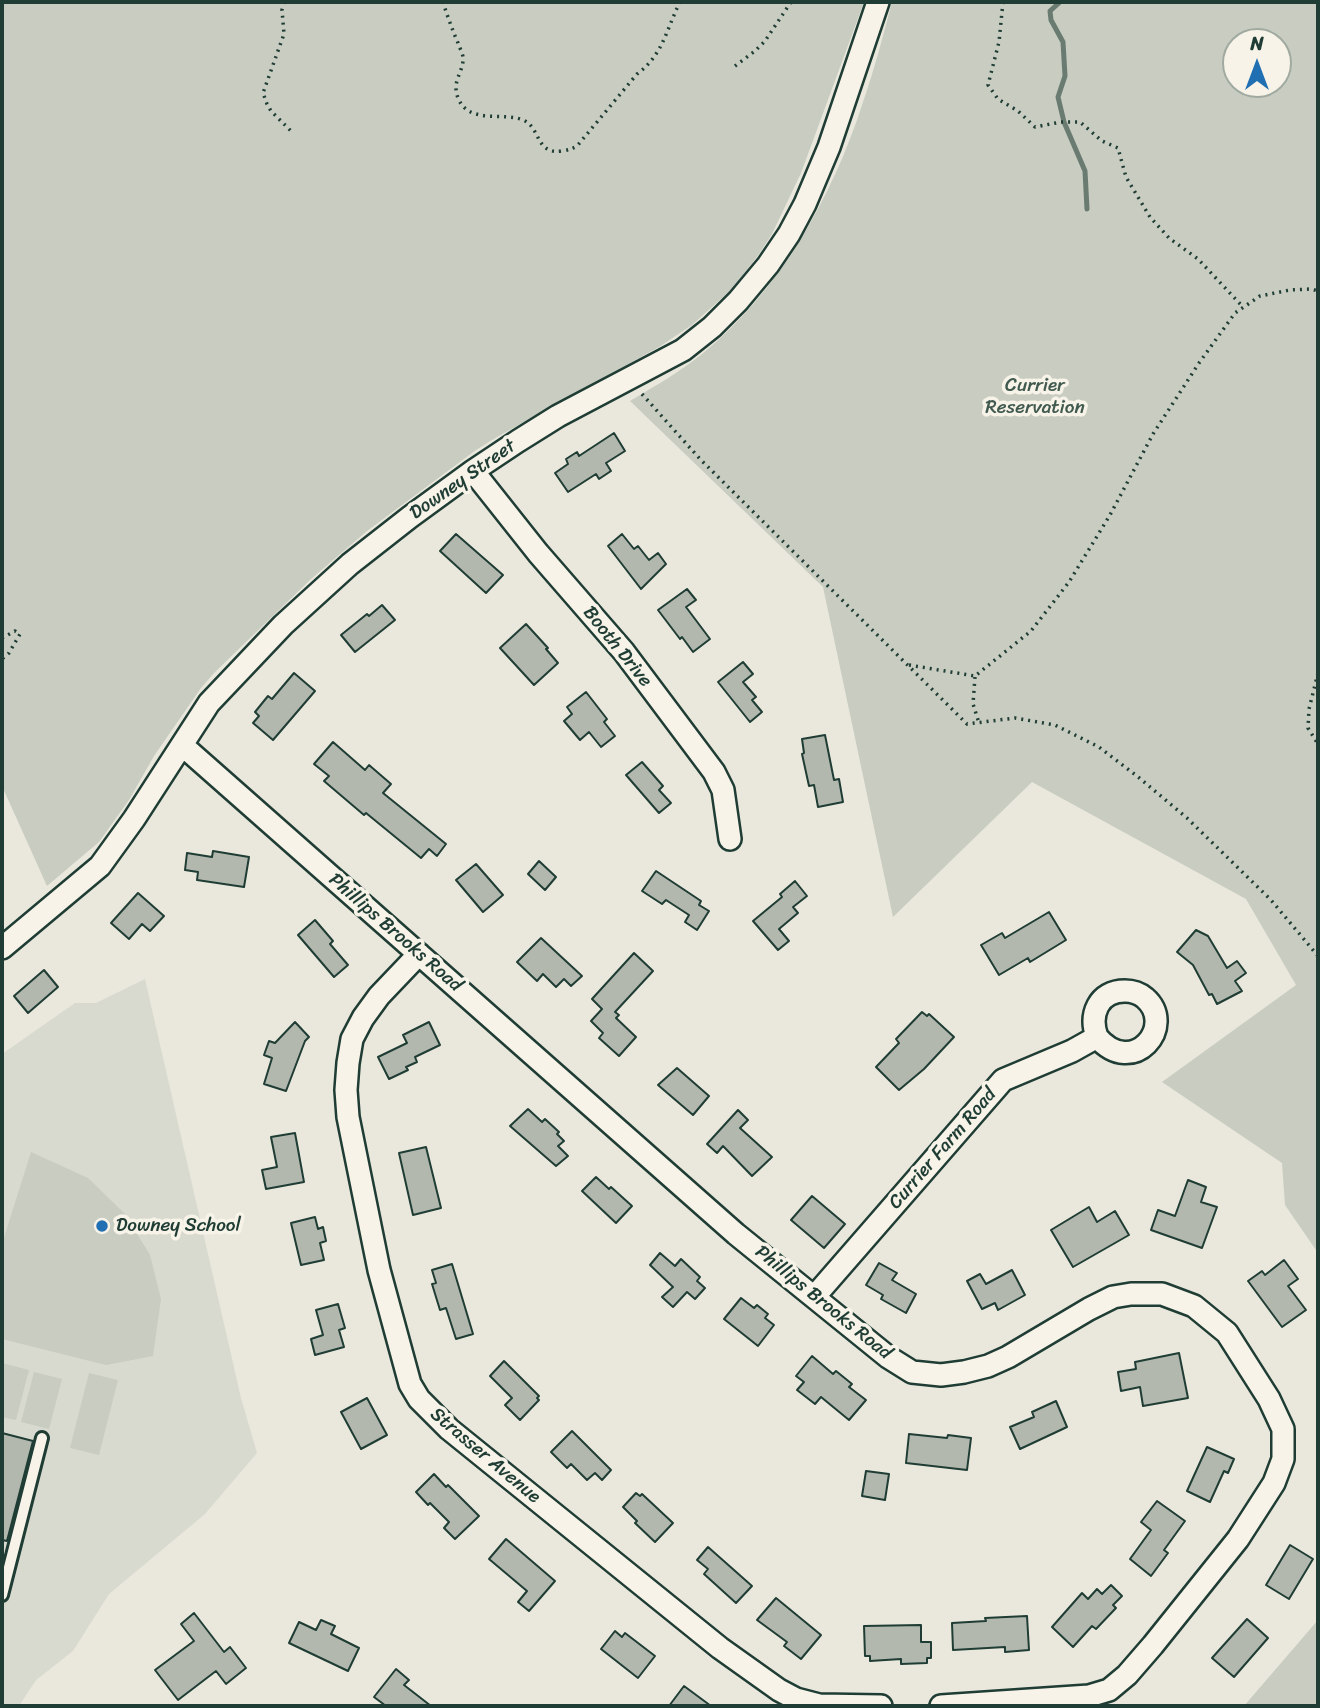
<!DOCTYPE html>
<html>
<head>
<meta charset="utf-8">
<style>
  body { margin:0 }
  #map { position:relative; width:1320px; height:1708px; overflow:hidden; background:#eae8dd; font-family:Sriracha,sans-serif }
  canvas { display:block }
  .frame { position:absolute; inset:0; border:4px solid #1f3d34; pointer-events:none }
  .north { position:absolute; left:1222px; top:28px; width:70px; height:70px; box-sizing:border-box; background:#f7f3e8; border:2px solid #a1aaa0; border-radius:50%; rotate:0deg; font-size:19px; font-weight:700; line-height:28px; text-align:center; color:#1f3d34 }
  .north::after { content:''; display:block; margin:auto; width:24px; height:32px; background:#1f6fb2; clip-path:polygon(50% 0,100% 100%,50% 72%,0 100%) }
</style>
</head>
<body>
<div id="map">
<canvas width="1320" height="1708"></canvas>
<div class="frame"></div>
<div class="north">N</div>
</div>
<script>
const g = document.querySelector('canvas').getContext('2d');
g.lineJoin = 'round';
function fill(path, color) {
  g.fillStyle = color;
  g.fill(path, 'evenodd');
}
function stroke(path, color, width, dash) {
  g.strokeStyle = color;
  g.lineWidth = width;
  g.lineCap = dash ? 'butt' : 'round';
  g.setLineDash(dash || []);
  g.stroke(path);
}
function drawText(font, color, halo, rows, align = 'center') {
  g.font = font + ' Sriracha,sans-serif';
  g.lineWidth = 7;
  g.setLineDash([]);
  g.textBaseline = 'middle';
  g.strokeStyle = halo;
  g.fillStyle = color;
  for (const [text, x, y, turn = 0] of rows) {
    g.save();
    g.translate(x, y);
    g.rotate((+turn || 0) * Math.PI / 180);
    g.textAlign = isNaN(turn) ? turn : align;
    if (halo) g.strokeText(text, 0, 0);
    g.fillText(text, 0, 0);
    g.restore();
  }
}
const built = new Path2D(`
  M145,979L241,1398L257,1453L205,1514L109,1594L73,1651L36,1680L19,1706H2V1054L75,1003H96Z`);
const green = new Path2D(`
  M2,2H864L801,173L772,234L759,254L732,289L692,325L659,347L497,437L476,450L367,531L311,579L214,673L201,688L154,756L129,800L99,842L47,886L2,786Z
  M892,2H1318V1253L1285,1205L1282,1163L1162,1082L1296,985L1246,899L1032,782L893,917L823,587L630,401C655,386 680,372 702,354C777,294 833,196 862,105C874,71 883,36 892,2ZM1236,42H1278V84H1236Z
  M31,1152L88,1178L125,1214L150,1255L161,1299L153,1356L106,1365L2,1339V1244Z
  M2,1363L29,1370L16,1420L2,1417Z
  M34,1372L62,1379L49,1429L21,1422Z
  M89,1373L118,1380L99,1455L70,1448Z
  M1318,1620V1706H1244Z`);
const stream = new Path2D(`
  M1060,2L1050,11L1051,20L1063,42L1065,76L1058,97L1064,122L1085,171L1087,209`);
const building = new Path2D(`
  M614,433L625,451L606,463L611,471L599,479L596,474L568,492L555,473L568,464L566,459L577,452L579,456Z
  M456,534L503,575L486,593L440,551Z
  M622,534L634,549L638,546L649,560L658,553L666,564L641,589L608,546Z
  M687,589L696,600L686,607L710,639L693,652L682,637L680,639L658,610Z
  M382,605L395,620L355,652L341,635L367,614L369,616Z
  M526,624L548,648L546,649L558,663L534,685L500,648Z
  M743,662L753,674L743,682L756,697L752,700L762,712L750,722L718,682Z
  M294,673L315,691L273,740L253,723L259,716L255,712L268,696L272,699Z
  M586,692L607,719L604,722L615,736L601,747L589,732L580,740L564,721L572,714L567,707Z
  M825,735L834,780L839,779L843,802L818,807L814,785L809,786L802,754L804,753L802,739Z
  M333,742L365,770L369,765L391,784L383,793L446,844L437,856L429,849L421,858L366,813L364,815L324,781L329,776L314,764Z
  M642,762L663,786L659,790L671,803L659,813L626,775Z
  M213,851L249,857L244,887L197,880L198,872L185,870L187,853L212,857Z
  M539,861L556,877L545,890L528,874Z
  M476,864L503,895L483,912L456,880Z
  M656,871L701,901L699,905L709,911L697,930L685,922L689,915L666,900L662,904L642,891Z
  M795,881L807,896L793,907L798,913L779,929L789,941L778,950L753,921L782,897L780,894Z
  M138,893L164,916L150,931L142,924L129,939L111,923Z
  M1049,912L1066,940L1030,962L1028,958L999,975L981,945L1002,933L1005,938Z
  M315,920L333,941L330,944L348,965L334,977L298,935Z
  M1196,930L1208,936L1227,968L1237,961L1246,973L1235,981L1242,991L1217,1004L1212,994L1209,995L1193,965L1177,952Z
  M541,938L582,976L571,986L564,979L556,987L543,974L537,981L517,962Z
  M634,953L653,971L615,1012L619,1015L616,1018L636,1037L619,1056L599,1038L603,1033L591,1021L602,1009L592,999Z
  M44,970L58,987L28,1013L14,996Z
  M922,1012L927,1016L929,1014L954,1037L924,1069L899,1090L876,1067L899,1043L896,1039Z
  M295,1022L309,1037L305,1041L286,1091L264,1084L272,1058L264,1055L269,1041L275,1043Z
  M429,1022L440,1045L415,1057L417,1062L406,1067L408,1070L389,1079L378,1057L407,1043L403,1035Z
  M677,1068L709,1096L693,1115L658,1085Z
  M528,1109L542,1122L545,1119L559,1132L557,1134L564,1141L558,1146L568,1156L556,1166L510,1126Z
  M738,1110L748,1120L740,1128L772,1157L752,1176L723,1146L717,1153L707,1144Z
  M295,1133L304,1182L266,1189L262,1170L277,1167L271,1137Z
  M426,1147L441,1208L413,1215L399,1153Z
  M596,1177L609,1189L611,1187L632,1206L616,1223L582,1191Z
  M1188,1180L1206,1187L1201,1202L1217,1207L1202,1248L1151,1230L1158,1210L1175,1216Z
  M812,1196L845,1224L824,1248L791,1220Z
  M1089,1207L1097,1222L1115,1211L1129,1235L1073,1267L1051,1230Z
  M315,1217L318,1229L323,1227L326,1241L320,1243L324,1260L301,1265L291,1223Z
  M660,1253L675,1266L681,1259L700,1277L697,1281L705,1288L695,1299L687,1292L673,1307L662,1297L673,1287L650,1265Z
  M1284,1260L1298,1279L1288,1286L1306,1310L1282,1327L1248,1281L1262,1271L1265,1275Z
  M879,1263L897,1273L892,1280L916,1294L906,1313L881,1299L883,1295L866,1285Z
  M452,1264L473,1334L456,1339L446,1308L440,1310L432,1284L436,1283L432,1270Z
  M1012,1270L1025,1295L998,1310L995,1303L982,1309L967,1281L980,1274L986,1284Z
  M741,1298L754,1308L757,1305L768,1314L765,1318L774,1325L758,1346L724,1319Z
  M338,1304L345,1328L339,1330L344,1347L315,1355L311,1339L323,1335L316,1310Z
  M1179,1353L1188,1398L1143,1406L1140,1387L1121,1391L1118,1372L1136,1369L1135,1362Z
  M812,1356L833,1374L836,1371L852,1384L849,1387L866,1400L849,1420L821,1397L815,1404L797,1390L804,1382L796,1376Z
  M504,1361L539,1396L537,1398L539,1400L520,1420L505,1405L512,1398L490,1376Z
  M367,1398L387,1435L361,1449L341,1412Z
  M1056,1401L1067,1427L1020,1449L1010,1427L1034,1417L1032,1412Z
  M572,1431L611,1470L602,1480L595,1473L587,1480L571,1464L567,1468L551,1452Z
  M2,1433L33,1441L7,1541L2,1540Z
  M909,1434L947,1438L948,1435L971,1438L967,1470L906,1463Z
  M1207,1447L1234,1459L1228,1473L1224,1471L1210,1502L1187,1491Z
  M866,1471L889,1474L885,1500L862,1496Z
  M434,1474L446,1487L448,1485L479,1516L455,1539L444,1528L449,1522L430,1503L428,1505L416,1492Z
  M636,1493L640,1496L642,1494L673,1523L655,1542L635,1523L637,1521L623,1507Z
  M1157,1501L1185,1521L1164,1550L1168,1553L1151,1576L1130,1559L1151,1530L1141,1522Z
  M506,1539L555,1581L529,1611L518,1602L527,1591L489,1559Z
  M1290,1545L1313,1559L1289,1599L1266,1585Z
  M708,1547L752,1586L736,1603L704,1574L708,1569L697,1560Z
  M1111,1585L1122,1596L1113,1605L1116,1608L1096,1629L1092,1626L1073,1647L1052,1627L1082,1593L1088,1599L1097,1589L1102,1594Z
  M776,1598L821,1635L801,1659L784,1646L787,1642L757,1620Z
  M194,1613L224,1652L230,1647L246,1668L226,1684L216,1671L178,1700L155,1670L194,1641L181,1624Z
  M1027,1616L1029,1650L1005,1652V1647L953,1650L952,1623L986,1621L985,1618Z
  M1247,1619L1268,1638L1234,1677L1212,1658Z
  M321,1620L335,1626L331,1634L359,1648L348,1671L289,1643L299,1622L316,1630Z
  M921,1625V1642H931V1658H927V1663L901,1664V1659L870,1661V1656H865L864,1626Z
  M615,1631L622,1637L625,1633L655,1656L638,1678L601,1649Z
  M396,1669L409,1680L404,1685L431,1706H386L374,1697Z
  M684,1686L711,1706H669Z`);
const path = new Path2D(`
  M284,2L282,10L284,34L263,93L267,104L271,111L293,133
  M443,2C447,15 452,29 458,43C459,47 463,53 463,58C464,72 450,82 459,100C470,124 504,112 523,120C541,127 535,155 562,151C568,150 572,149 577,146L637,74C663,55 666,30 680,2
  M1003,2L999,42L988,85L998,99L1018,111L1035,127L1061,122H1080L1102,141L1118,148L1126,177L1150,217L1169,238L1198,259L1243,307
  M735,66L755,51L765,41L791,2
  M642,394L700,459L967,724L1015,718L1055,725L1099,747L1137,776L1187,818L1271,900L1318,956
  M2,638L15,631L20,634L9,653L2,659
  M909,665L975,676L1031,631L1069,582L1110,515L1153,434L1199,363L1235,313L1260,296L1290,290L1311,289L1318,291
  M1318,673L1309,709L1308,728L1318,744
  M975,677L973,704L979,723`);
const service = new Path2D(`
  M2,1595L42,1438`);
const minor = new Path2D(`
  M473,471L538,553L624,652L714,772L723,790L730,839
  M182,745L736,1234L888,1357L912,1372L941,1375L964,1372L988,1366L1008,1357L1089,1309L1113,1297L1131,1294H1162L1194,1306L1227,1333L1269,1399L1283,1429V1459L1274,1483L1238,1539L1153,1645L1127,1675L1109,1690L1089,1696L941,1706
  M2,948L100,866L134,819L209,703L283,625L350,564L410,517L473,471L518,441L558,416L683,350L712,327L738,301L768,265L789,234L805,204L829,147L878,2
  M419,954L379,996L363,1018L352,1039L348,1063L346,1090L348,1117L379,1270L410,1384L419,1399L449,1429L720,1648L779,1690L796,1699L819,1705L881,1706
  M815,1296L1003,1080L1072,1051L1097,1037C1133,1079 1177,1026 1145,998C1139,993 1132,991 1125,991C1098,991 1089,1015 1097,1037`);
const markers = [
  [102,1226,7,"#1f6fb2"]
];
const parkNames = [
  ["Currier",1035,386],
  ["Reservation",1035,408]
];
const streetNames = [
  ["Downey Street",463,480,-35],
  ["Booth Drive",617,647,51],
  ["Phillips Brooks Road",395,933,41],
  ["Currier Farm Road",943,1149,-49],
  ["Phillips Brooks Road",823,1303,39],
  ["Strasser Avenue",485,1456,40]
];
const poiNames = [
  ["Downey School",116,1226]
];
fill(built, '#d9dacf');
fill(green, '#c8ccc1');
stroke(stream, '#6a7c72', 5);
fill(building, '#b2b8ae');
stroke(building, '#1f3d34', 2);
stroke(service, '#1f3d34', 16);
stroke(minor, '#1f3d34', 26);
stroke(path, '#1f3d34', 3.5, [2, 5]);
stroke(service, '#f7f3e8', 10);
stroke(minor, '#f7f3e8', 21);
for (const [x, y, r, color] of markers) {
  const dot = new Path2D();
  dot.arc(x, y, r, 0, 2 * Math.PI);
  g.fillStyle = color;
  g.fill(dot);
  stroke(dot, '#f7f3e8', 2.5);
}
drawText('19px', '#415a50', '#f7f3e8', parkNames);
drawText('19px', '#1f3d34', '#f7f3e8', streetNames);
drawText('19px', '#1f3d34', '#f7f3e8', poiNames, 'left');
</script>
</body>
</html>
